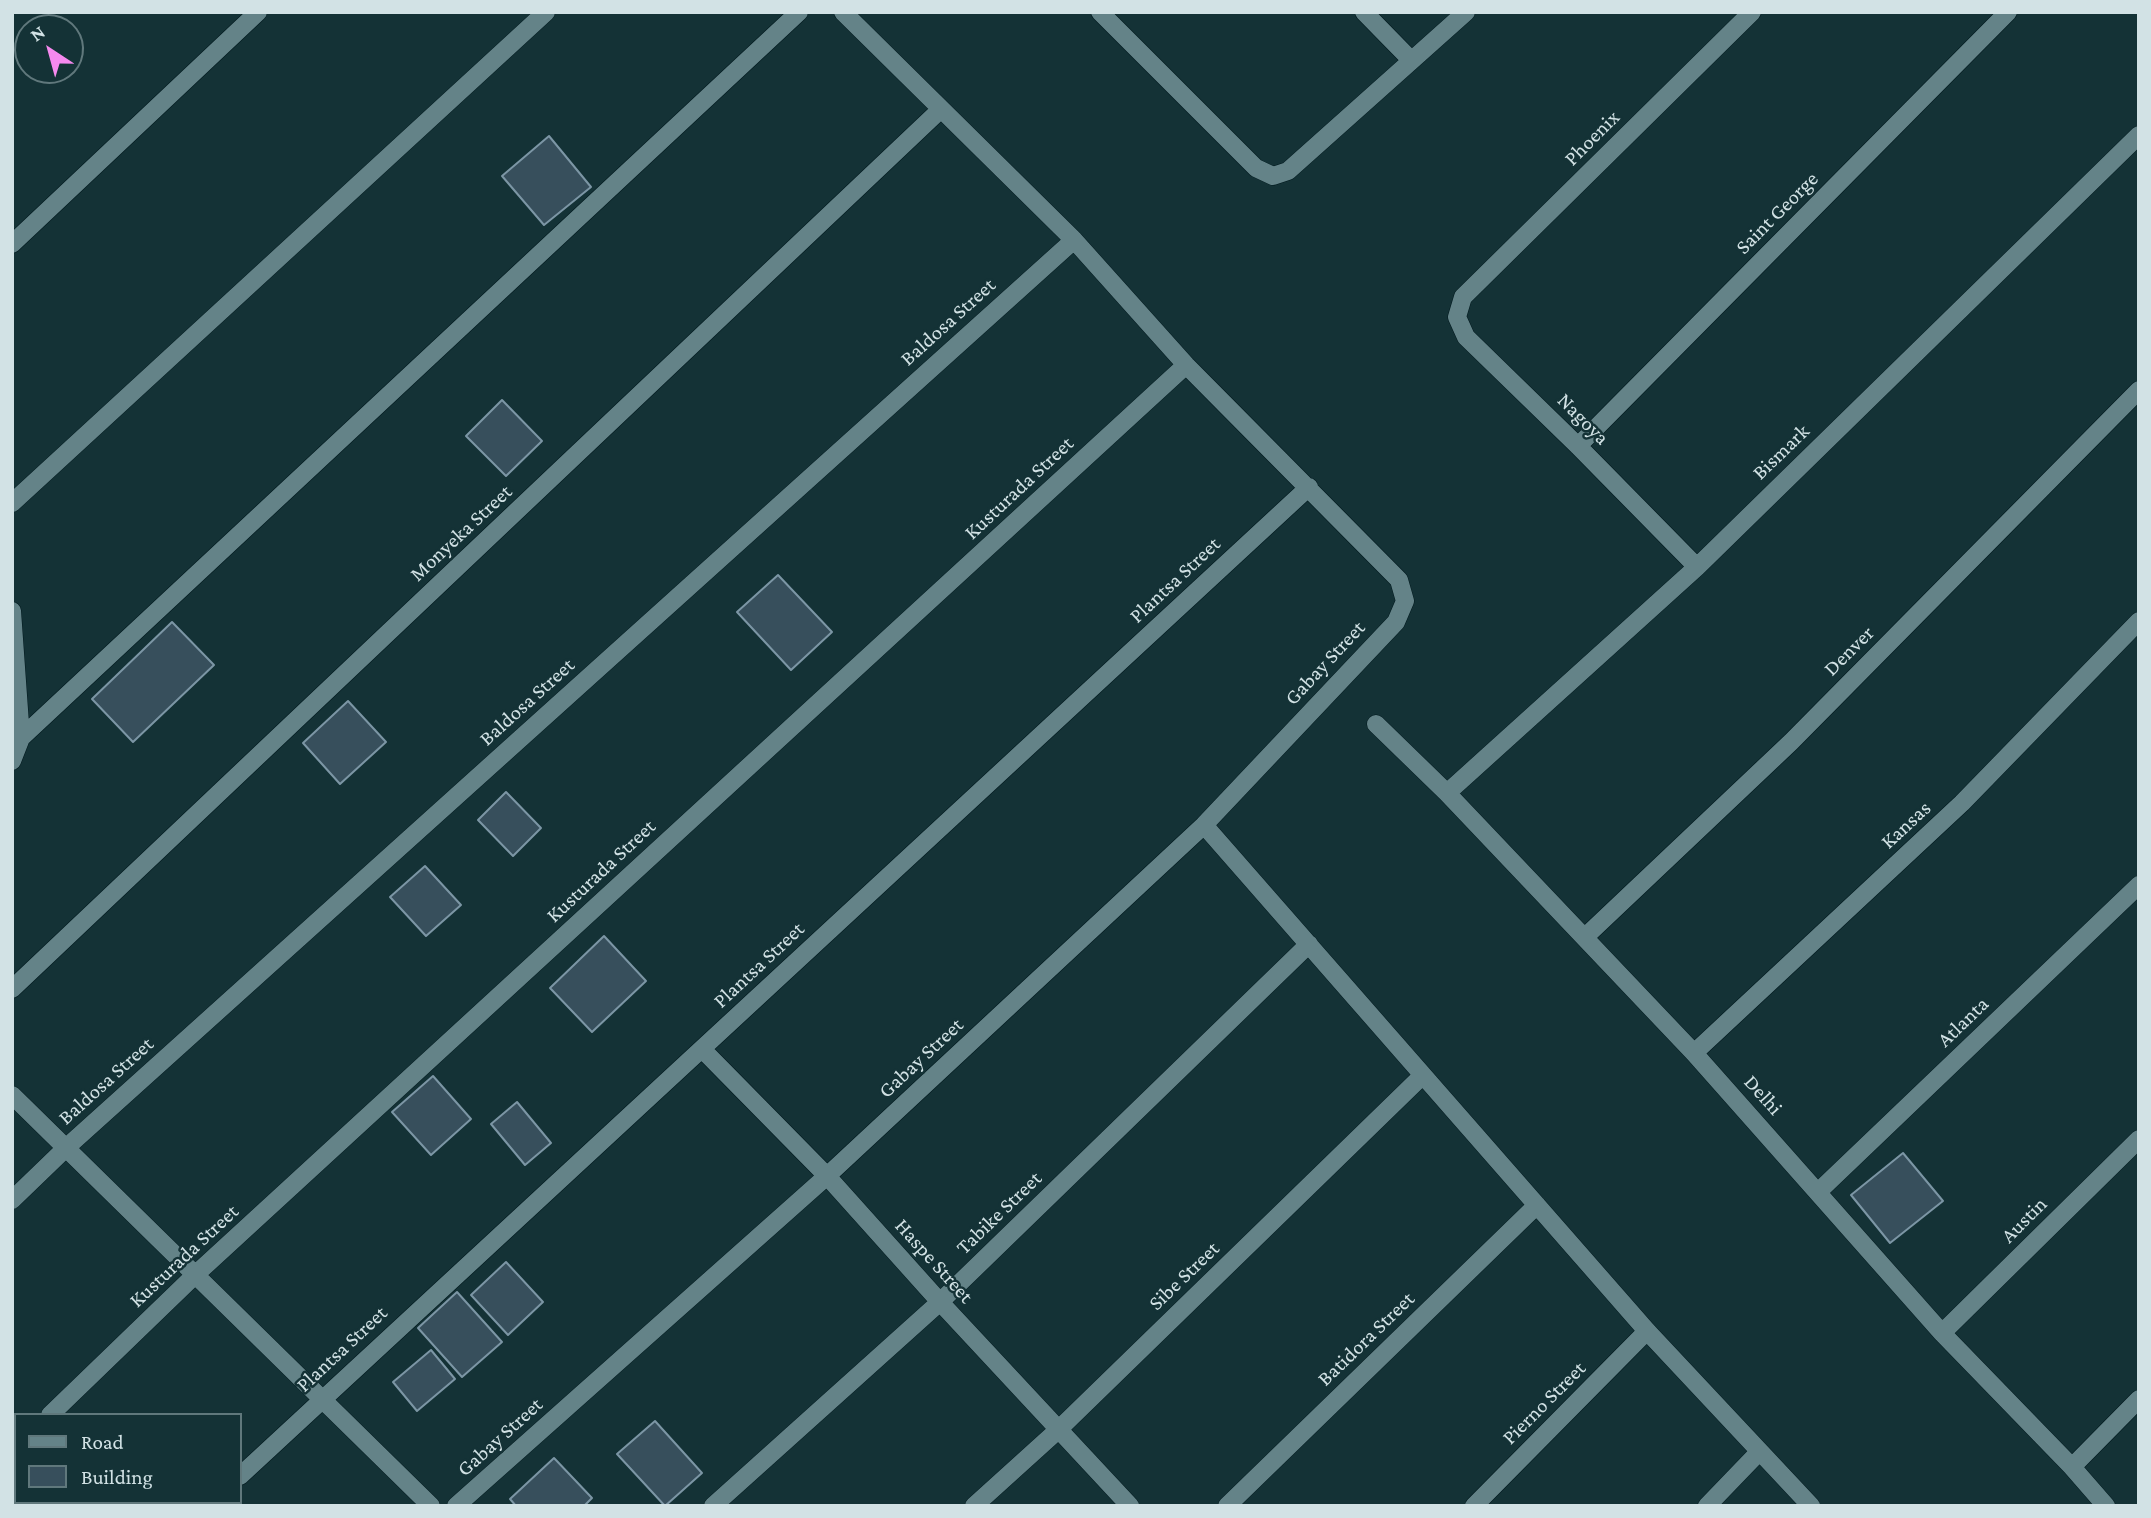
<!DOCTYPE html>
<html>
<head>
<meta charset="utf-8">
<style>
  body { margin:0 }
  #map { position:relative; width:2151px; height:1518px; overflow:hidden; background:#143236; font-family:"Crimson Pro",serif }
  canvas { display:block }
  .frame { position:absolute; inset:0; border:14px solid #d2e2e5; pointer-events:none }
  .legend { position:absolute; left:14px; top:1413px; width:228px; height:91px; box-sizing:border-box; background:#143236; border:2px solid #60787c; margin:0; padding:9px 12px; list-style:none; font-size:21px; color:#d2e2e5 }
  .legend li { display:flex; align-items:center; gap:14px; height:35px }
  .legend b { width:35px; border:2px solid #60787c }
  .north { position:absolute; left:14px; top:14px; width:70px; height:70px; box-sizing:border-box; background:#143236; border:2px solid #60787c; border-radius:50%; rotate:324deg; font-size:19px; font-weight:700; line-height:28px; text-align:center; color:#d2e2e5 }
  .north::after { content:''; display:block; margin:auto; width:24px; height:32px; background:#f589ee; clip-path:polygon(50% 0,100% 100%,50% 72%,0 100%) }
</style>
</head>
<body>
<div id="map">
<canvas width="2151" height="1518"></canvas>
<div class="frame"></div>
<ul class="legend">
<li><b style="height:9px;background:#648388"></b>Road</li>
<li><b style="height:19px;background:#374f5c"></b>Building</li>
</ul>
<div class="north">N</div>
</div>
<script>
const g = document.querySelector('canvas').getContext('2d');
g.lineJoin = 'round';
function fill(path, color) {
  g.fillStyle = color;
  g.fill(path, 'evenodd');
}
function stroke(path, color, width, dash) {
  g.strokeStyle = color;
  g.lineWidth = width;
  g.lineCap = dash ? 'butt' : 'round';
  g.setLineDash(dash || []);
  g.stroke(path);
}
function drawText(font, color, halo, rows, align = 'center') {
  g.font = font + ' "Crimson Pro",serif';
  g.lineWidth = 5;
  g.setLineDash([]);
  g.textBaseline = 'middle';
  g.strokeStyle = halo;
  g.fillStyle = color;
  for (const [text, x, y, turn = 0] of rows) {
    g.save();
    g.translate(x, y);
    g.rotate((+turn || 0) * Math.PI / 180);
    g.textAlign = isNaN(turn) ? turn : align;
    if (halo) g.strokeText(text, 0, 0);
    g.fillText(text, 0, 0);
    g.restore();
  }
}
const building = new Path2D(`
  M549,136L591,187L544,225L502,176Z
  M502,400L542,441L506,476L466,436Z
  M778,575L832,632L791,670L737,612Z
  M172,622L214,665L133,742L92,699Z
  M348,701L386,742L340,784L303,743Z
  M506,792L541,828L513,856L478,820Z
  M425,866L461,905L426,936L390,897Z
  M604,936L646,981L592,1032L550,988Z
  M433,1076L471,1119L431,1155L392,1112Z
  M517,1102L551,1143L525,1165L491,1124Z
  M1903,1153L1943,1201L1890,1243L1851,1195Z
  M506,1262L543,1302L508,1335L471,1295Z
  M457,1292L502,1342L462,1377L418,1328Z
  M431,1350L455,1379L417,1411L393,1382Z
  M655,1421L702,1473L665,1506L617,1454Z
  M554,1458L592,1498L584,1506H516L510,1499Z`);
const minor = new Path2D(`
  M1100,12L1256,168L1273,176L1288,171L1466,12
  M1364,12L1411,60
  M12,244L258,12
  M1578,446L2008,12
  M12,503L546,12
  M1697,567L1578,446L1466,337L1457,317L1463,297L1752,12
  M12,611L21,738L12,761
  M1376,724L1447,793L1694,1053L1942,1333L2072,1467L2106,1506
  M21,738L799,12
  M1447,793L1697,567L2139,135
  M1204,825L1647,1331L1811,1506
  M1585,937L1791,742L2139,390
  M12,989L940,110
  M702,1049L827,1176L940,1302L1130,1506
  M1694,1053L1962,803L2139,621
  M12,1095L431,1506
  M1819,1191L2139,885
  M12,1200L68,1146L1074,240
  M1942,1333L2139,1139
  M50,1415L195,1275L1186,365
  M12,1451L16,1448
  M2072,1467L2139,1399
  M240,1476L1309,487
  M208,1506L212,1502
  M456,1506L827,1176L1204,825L1396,622L1405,601L1399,580L1186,365L1074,240L843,12
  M713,1506L940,1302L1309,944
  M974,1506L1058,1430L1422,1076
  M1227,1506L1537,1205
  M1474,1506L1647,1331
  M1707,1506L1759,1452`);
const streetNames = [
  ["Phoenix",1592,138,-45],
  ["Saint George",1777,213,-45],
  ["Baldosa Street",948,322,-42],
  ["Nagoya",1583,419,45],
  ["Bismark",1781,452,-44],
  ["Kusturada Street",1019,488,-43],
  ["Monyeka Street",461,533,-43],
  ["Plantsa Street",1175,580,-43],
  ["Denver",1849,651,-45],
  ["Gabay Street",1325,663,-47],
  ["Baldosa Street",527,702,-42],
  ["Kansas",1906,825,-43],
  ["Kusturada Street",601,871,-43],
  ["Plantsa Street",759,965,-43],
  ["Atlanta",1963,1022,-44],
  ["Gabay Street",921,1058,-43],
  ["Baldosa Street",106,1081,-42],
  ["Delhi",1763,1095,48],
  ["Tabike Street",999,1213,-44],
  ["Austin",2024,1220,-45],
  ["Kusturada Street",184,1256,-43],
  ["Haspe Street",934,1261,48],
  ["Sibe Street",1184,1276,-44],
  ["Batidora Street",1366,1339,-44],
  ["Plantsa Street",342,1349,-43],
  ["Pierno Street",1544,1403,-45],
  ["Gabay Street",500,1437,-42]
];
fill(building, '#374f5c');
stroke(building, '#7c96a5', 2);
stroke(minor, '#00191e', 19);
stroke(minor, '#648388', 18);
drawText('21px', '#d2e2e5', '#143236', streetNames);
</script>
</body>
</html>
